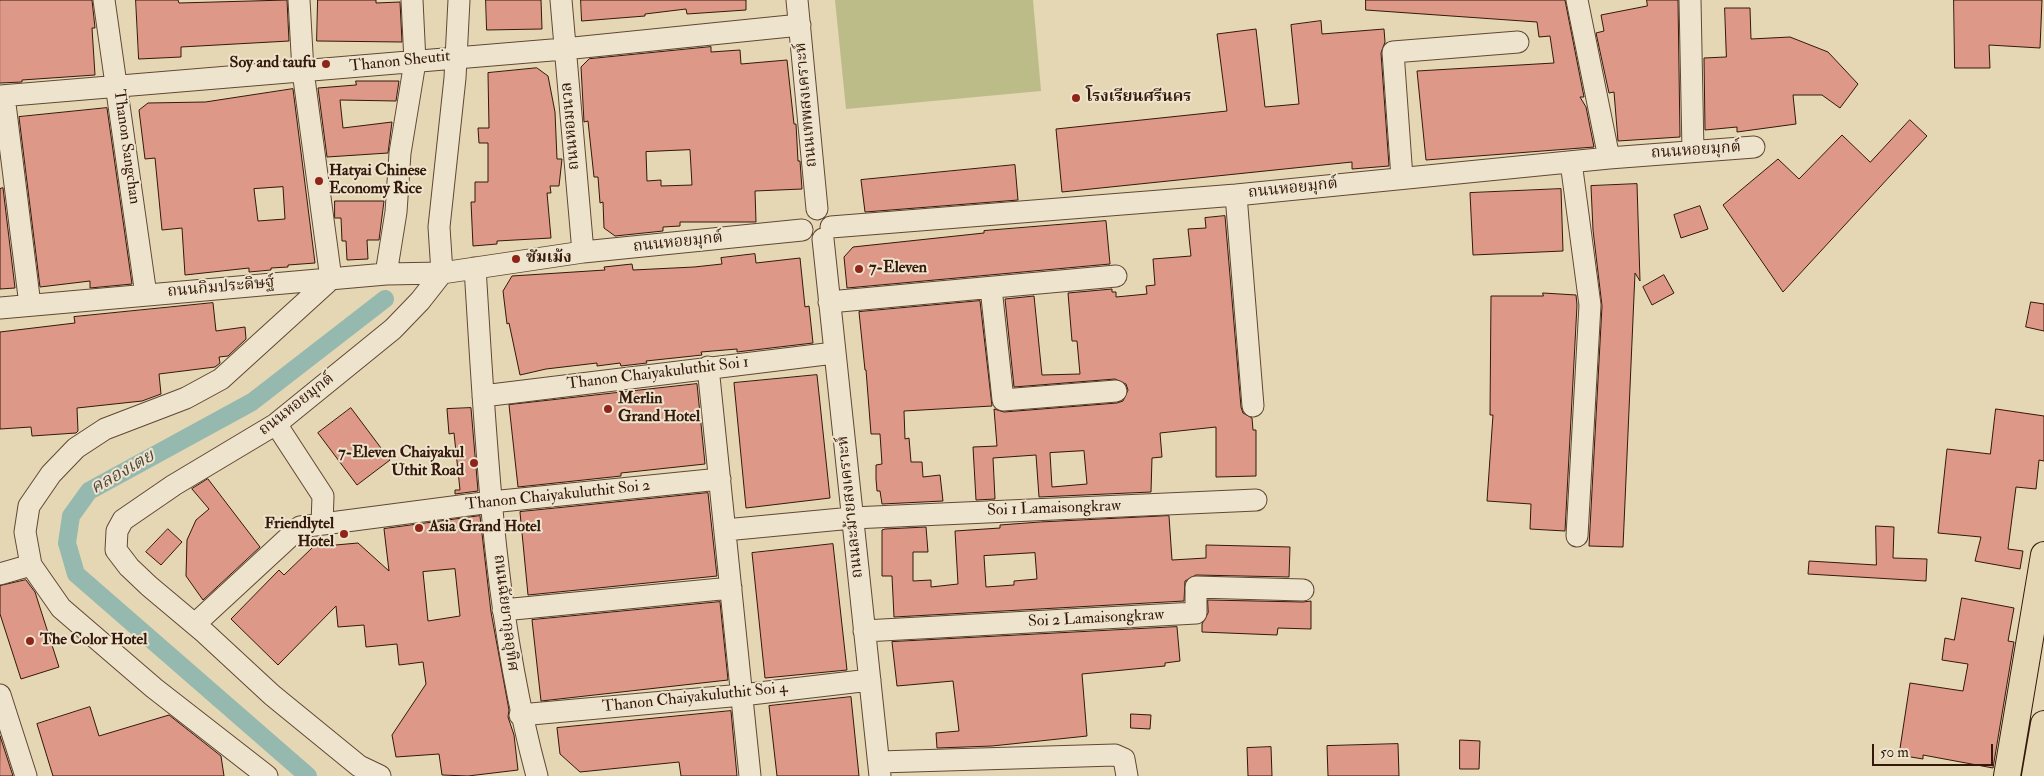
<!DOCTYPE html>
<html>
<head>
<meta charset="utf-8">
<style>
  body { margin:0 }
  #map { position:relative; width:2044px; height:776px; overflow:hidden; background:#e5d6b4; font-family:"IM FELL Double Pica",serif }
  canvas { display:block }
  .scale { position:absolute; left:1872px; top:744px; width:121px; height:22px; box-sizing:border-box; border:2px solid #34180a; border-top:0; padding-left:6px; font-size:15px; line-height:18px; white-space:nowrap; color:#34180a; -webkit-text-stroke:4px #eee4ce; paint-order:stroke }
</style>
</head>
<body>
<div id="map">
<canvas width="2044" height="776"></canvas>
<div class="scale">50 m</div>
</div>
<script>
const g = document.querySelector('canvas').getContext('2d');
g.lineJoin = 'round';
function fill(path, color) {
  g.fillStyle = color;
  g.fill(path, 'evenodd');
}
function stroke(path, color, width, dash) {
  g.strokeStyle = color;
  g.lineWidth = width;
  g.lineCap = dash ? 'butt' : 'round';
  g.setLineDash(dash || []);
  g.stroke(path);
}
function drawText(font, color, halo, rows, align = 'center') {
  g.font = font + ' "IM FELL Double Pica","Noto Serif Thai",serif';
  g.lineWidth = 4;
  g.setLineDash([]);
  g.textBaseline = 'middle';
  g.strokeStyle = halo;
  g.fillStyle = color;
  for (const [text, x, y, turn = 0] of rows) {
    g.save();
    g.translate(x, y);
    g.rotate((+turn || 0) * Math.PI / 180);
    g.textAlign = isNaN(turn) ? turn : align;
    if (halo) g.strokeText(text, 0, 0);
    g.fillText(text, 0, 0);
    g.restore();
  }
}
const green = new Path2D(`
  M835,0H1033L1041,91L846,109Z`);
const canal = new Path2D(`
  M308,776L76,574L67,543L71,516L89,491L252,402L385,299`);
const building = new Path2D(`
  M0,0H92L95,28H92L95,75L22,80V82L0,83Z
  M136,0H178L179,3L287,0L289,41L181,47V57L139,59Z
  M318,0H376V3L400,2L402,42L317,41Z
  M486,0H541L542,29L487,30Z
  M581,0H746V10L687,14L686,9L645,14V16L582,21Z
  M1366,0H1565L1584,97H1580L1586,107L1594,147L1426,160L1417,71L1554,63L1550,36L1539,37L1537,22L1366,10Z
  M1647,0H1678L1680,137L1618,141L1614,92L1609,93L1596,33L1604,31L1601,15L1647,6Z
  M1954,0H2042L2040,48L1989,45L1990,68H1955Z
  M1725,8H1750L1751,39L1790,37L1828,52L1858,84L1840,108L1822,95H1793L1796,124L1737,132V127L1705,130L1704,58L1726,57Z
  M1321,21L1322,34L1384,29L1385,42L1381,53L1389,166L1352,169V162L1062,192L1056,129L1227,111L1217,34L1256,29L1265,107L1299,104L1291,25Z
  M711,47V52L740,50L741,64L787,60L794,124H796L798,161H800L802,189L755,191L756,222H680V226L663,227V231L615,236L604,228L603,202L600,203L598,177H594L588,121L584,122L581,67L589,59ZM690,150L692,185L661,186V180L647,181L646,152Z
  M537,68L548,76L555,112L557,159H562L559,186H550L551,193H547L551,238L497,241V244L473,246L471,202H475V182H488V143H479L478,128H489L488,73Z
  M356,81H399L396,101L340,100L343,128L392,122L388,153L327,157L318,88L356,85Z
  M293,89L315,263L288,265V267L271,268V270L249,272V268L185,275L182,228L162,230L155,158L145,159L139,110L148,103L205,102ZM283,187L285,219L258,221L254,189Z
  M107,108L132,284L90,288V281L40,287L19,117Z
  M1910,120L1927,136L1783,292L1723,205L1778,159L1799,179L1842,135L1870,162Z
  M1015,165L1018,200L865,212L861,180Z
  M1637,184L1640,281L1635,273L1623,547L1589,546L1602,306L1593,230L1591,186Z
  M3,188L15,288L0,289V189Z
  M1561,189L1563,251L1473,255L1470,193Z
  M335,201H384L379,240H367L368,259L347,260L346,241H342L341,218H335Z
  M1700,206L1708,229L1681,238L1674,215Z
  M1225,216L1241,407L1243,413L1252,418L1253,430H1256V476L1216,477V427L1160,433L1162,457L1152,458L1151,492L1039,497L1036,455L993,458L995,499L976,500L973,447L997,446L994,409L1004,412L1117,403L1123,401L1128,390L1126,384L1115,379L1014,387L1005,299L1034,296L1042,375L1080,374L1077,341H1072L1068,293L1112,289V292H1116V297L1147,294L1146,286L1155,285L1153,259L1191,256L1188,229L1206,228L1205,218ZM1084,451L1087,484L1052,487L1050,453Z
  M1106,221L1110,264L847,288L844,257L853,247L984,233V231Z
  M755,254L756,263L800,258L805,307L809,306L813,343L737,352V349L701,352L702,355L646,361L647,363L621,366L620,363L597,366V363L546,369L520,375L509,323L507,324L503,291L512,276L605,270L604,267L632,264L633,270L694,267L722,264L721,258Z
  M1664,275L1674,293L1652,305L1643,287Z
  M1543,293L1576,295L1577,305L1565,531L1530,529L1531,504L1487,501L1493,415H1490L1491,296H1543Z
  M980,301L992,406L904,411L905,439L909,438L911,462H922L923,477L940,475L943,501L882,504L880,491H877L876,479V465L882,464L880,434H871L866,370H865L859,312Z
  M2031,302L2044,304V331L2026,327Z
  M213,303L216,331L245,327L246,339L228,356L219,357L220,363L215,367L159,374L161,394L142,401L77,408L78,431L76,433L32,436L31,427L0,429V332L75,323L74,317Z
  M817,375L830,498L746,508L734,383Z
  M697,384L705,464L621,473V476L518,487L509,405Z
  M351,408L390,460L357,485L318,433Z
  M471,408L478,491L455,494V490H460L454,433L449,434L447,409Z
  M1996,409L2044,416V461L2039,460L2036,489L2016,487L2008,549L2023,551L2020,569L1975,561L1981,537L1938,533L1947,449L1990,454Z
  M208,479L260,547L203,600L186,576L187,540L196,520L209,509L192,489Z
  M708,493L717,576L528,595L520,512Z
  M480,516L491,612L509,710L508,717L514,735L518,770L468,776L442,775L439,754L396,757L392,735L426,684L423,662L399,665L397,644L366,647L364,625L338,627L336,606L278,665L231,619L279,570L284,575L313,547L358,543L389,571L384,529ZM455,569L460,616L428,621L423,572Z
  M1169,516L1172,560L1206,558V545L1290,547L1289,577L1196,575L1185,581L1184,601L894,617L892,576H882V530L885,529L926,527L928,552H913V581L931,580V587L958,584L955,531L1000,528V525L1040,522ZM1035,553L1037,579L1014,581V585L986,587L984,556Z
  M1876,526L1894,527L1893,558L1927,559L1926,581L1808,574L1809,561L1876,565Z
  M168,529L182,542L161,565L146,552Z
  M833,544L847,670L765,678L752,553Z
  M26,580L35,592L59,667L21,679L0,614V586Z
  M1962,598L2014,608L2008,641L2014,642L1993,768L1923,755V759L1899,755L1910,683L1963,691L1968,664L1942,660L1945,638L1954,640Z
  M1208,600L1303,602L1311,601V629L1278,628L1277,635L1202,632V624L1208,613Z
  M720,602L728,680L541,701L532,620Z
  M1177,627L1180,661L1165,663V666L1082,674L1087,736L992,746L937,748L936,733L959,731L953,681L897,686L892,642Z
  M851,697L859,776H777L769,706Z
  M90,707L99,736L169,715L221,756L224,776H53L37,724Z
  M731,711L737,776H681L679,762L580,772L560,754L557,728Z
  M1131,714L1151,715L1150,729L1131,728Z
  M0,736L13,776H0Z
  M1460,740L1480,741L1479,769H1460Z
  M1398,744L1399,776H1328L1327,746Z
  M1271,747L1272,776H1248L1247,748Z`);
const minor = new Path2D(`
  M104,0L146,295
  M561,0L583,252
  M797,0L817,209
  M1577,0L1609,158
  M1690,0L1693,151
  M0,96L564,49L800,25
  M4,96L30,305
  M1571,162L1590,305L1577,536
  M1402,178L1393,52L1518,42
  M1236,195L1253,406
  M831,227L1236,195L1609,158L1754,147
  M823,239L880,776
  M475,268C486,438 492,610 537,776
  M442,273L439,227L455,78L459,0
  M386,274L396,212L400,153L415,62L412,0
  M991,288L1003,400L1116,391
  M829,302L1116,276
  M0,308L386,274L442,273L583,252L802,230
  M708,367L750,776
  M483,396L834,353
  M276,424L323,496L322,524
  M725,530L852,518L1256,500
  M0,574L31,565
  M503,610L731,588
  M195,624L300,527L491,502L720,479
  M864,631L1196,613V587L1303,590
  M0,695L26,776
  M520,715L742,695L870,680
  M879,762L1115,755L1124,759L1127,776
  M267,776L154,688L61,608L31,565L25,532L29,506L51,474L76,448L105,429L186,398L221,379L331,279L303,71L299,0
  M380,776L359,766L272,695L205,633L149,586L129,567L116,550L117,531L123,520L174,485L276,424L393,329L420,301L442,273`);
const major = new Path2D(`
  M2007,776L2044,555
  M2035,776L2044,724`);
const markers = [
  [326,64,5,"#8f2418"],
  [1076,98,5,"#8f2418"],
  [319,181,5,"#8f2418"],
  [516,259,5,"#8f2418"],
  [859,269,5,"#8f2418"],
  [608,409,5,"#8f2418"],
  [474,463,5,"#8f2418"],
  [419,528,5,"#8f2418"],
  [344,534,5,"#8f2418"],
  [30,641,5,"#8f2418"]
];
const streetNames = [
  ["Thanon Sheutit",400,62,-6],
  ["ถนนเทพสงเคราะห์",807,105,-95],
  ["ถนนหอมนวล",571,126,-95],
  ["Thanon Sangchan",126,147,82],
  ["ถนนหอยมุกต์",1696,151,-4],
  ["ถนนหอยมุกต์",1293,189,-6],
  ["ถนนหอยมุกต์",678,243,-6],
  ["ถนนกิมประดิษฐ์",221,288,-5],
  ["Thanon Chaiyakuluthit Soi 1",658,374,-7],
  ["ถนนหอยมุกต์",297,405,-38],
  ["Thanon Chaiyakuluthit Soi 2",558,496,-6],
  ["ถนนละม้ายสงเคราะห์",851,507,-96],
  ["Soi 1 Lamaisongkraw",1054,509,-2],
  ["ถนนฉัยยากุลอุทิศ",505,613,83],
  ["Soi 2 Lamaisongkraw",1096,619,-3],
  ["Thanon Chaiyakuluthit Soi 4",695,698,-6]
];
const poiNames = [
  ["Soy and taufu",316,64,"right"],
  ["โรงเรียนศรีนคร",1086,98],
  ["Hatyai Chinese",329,172],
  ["Economy Rice",329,190],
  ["ซัมเม้ง",526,259],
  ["7-Eleven",869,269],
  ["Merlin",618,400],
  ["Grand Hotel",618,418],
  ["7-Eleven Chaiyakul",464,454,"right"],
  ["Uthit Road",464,472,"right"],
  ["Friendlytel",334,525,"right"],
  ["Hotel",334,543,"right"],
  ["Asia Grand Hotel",429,528],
  ["The Color Hotel",40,641]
];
const waterNames = [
  ["คลองเตย",123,473,-30]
];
fill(green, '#bcbc88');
stroke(canal, '#96b9af', 18);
fill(building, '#dd9888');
stroke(building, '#34180a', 1);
stroke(minor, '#604834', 23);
stroke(major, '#34180a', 28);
stroke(minor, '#eee4ce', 21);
stroke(major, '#e5d6b4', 26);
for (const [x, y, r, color] of markers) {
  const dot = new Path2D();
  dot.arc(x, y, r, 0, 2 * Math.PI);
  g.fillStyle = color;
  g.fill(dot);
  stroke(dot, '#eee4ce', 2);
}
drawText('16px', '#34180a', '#eee4ce', streetNames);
drawText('bold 16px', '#34180a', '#eee4ce', poiNames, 'left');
drawText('italic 18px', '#51483c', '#eee4ce', waterNames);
</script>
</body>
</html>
